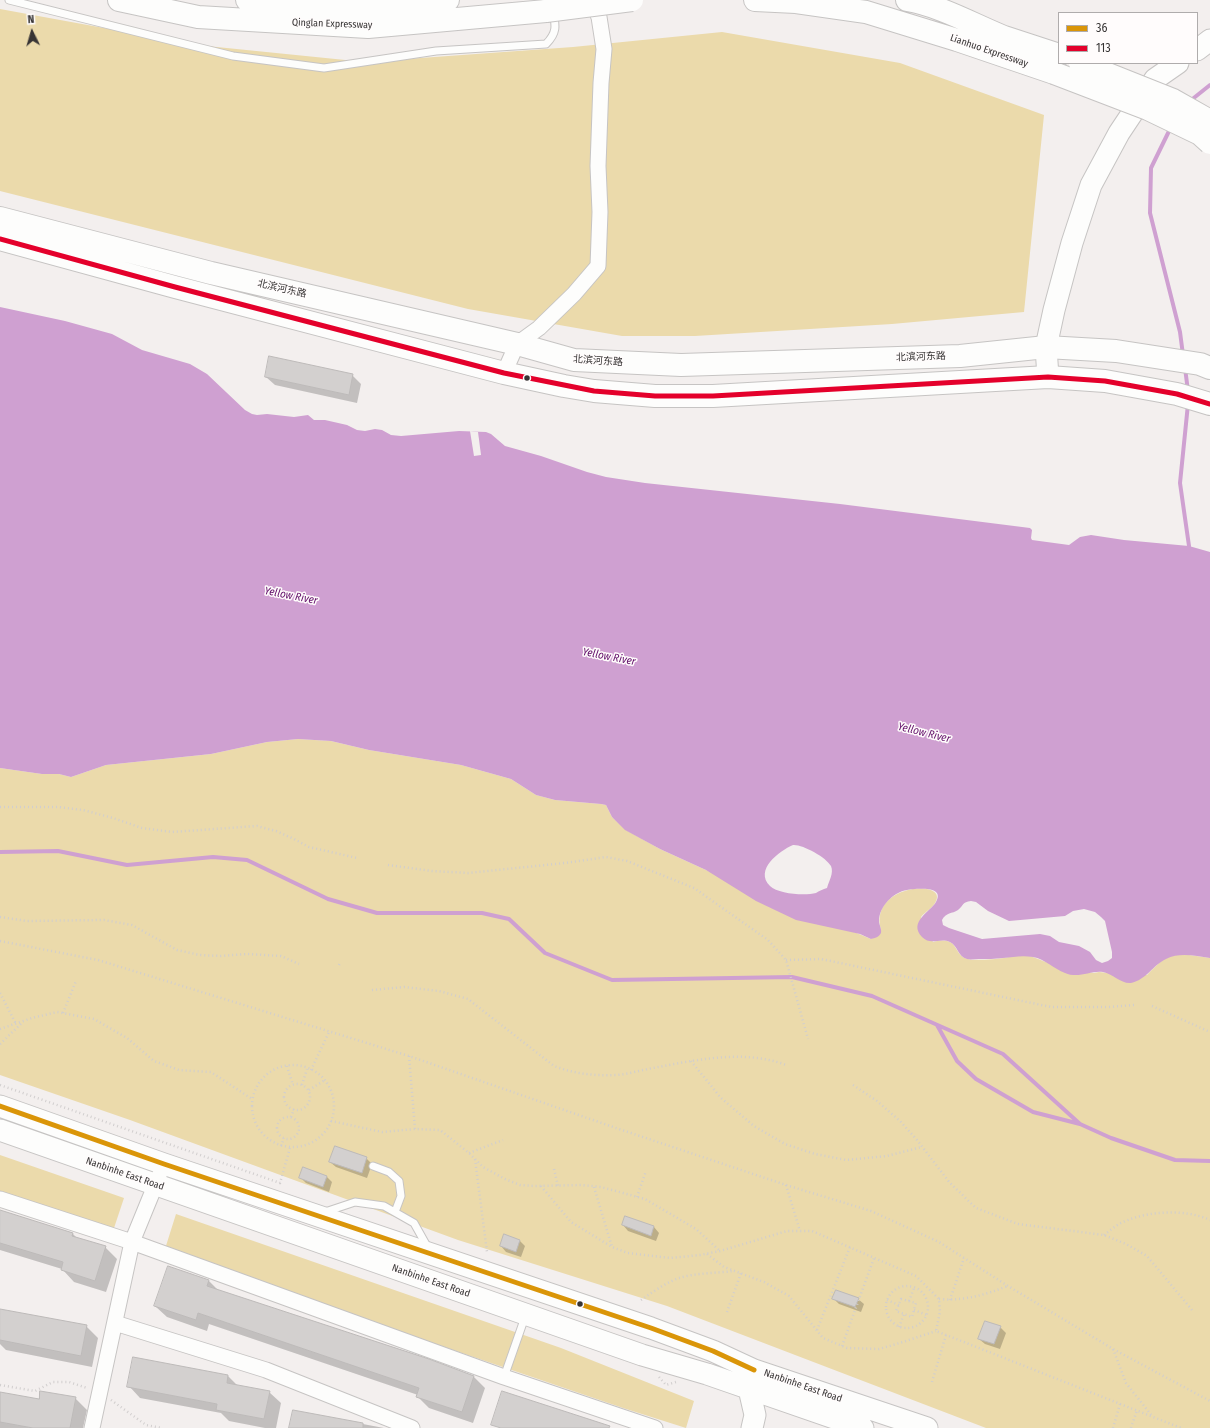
<!DOCTYPE html>
<html>
<head>
<meta charset="utf-8">
<style>
  body { margin:0 }
  #map { position:relative; width:1210px; height:1428px; overflow:hidden; background:#f3efee; font-family:"Fira Sans Condensed",sans-serif }
  canvas { display:block }
  .legend { position:absolute; left:1058px; top:12px; width:140px; height:52px; box-sizing:border-box; background:#fffcfc; border:1px solid #afacac; margin:0; padding:5px 7px; list-style:none; font-size:12px; color:#373434 }
  .legend li { display:flex; align-items:center; gap:8px; height:20px }
  .legend b { width:20px; border:1px solid #afacac }
  .north { position:absolute; left:12px; top:12px; width:40px; height:40px; -webkit-text-stroke:3px #fffcfc; paint-order:stroke; rotate:355deg; font-size:11px; font-weight:700; line-height:16px; text-align:center; color:#373434 }
  .north::after { content:''; display:block; margin:auto; width:14px; height:18px; background:#373434; clip-path:polygon(50% 0,100% 100%,50% 72%,0 100%) }
</style>
</head>
<body>
<div id="map">
<canvas width="1210" height="1428"></canvas>
<ul class="legend">
<li><b style="height:5px;background:#da9508"></b>36</li>
<li><b style="height:5px;background:#e4002b"></b>113</li>
</ul>
<div class="north">N</div>
</div>
<script>
const g = document.querySelector('canvas').getContext('2d');
g.lineJoin = 'round';
function fill(path, color) {
  g.fillStyle = color;
  g.fill(path, 'evenodd');
}
function stroke(path, color, width, dash) {
  g.strokeStyle = color;
  g.lineWidth = width;
  g.lineCap = dash ? 'butt' : 'round';
  g.setLineDash(dash || []);
  g.stroke(path);
}
function drawText(font, color, halo, rows, align = 'center') {
  g.font = font + ' "Fira Sans Condensed","Noto Sans SC",sans-serif';
  g.lineWidth = 3;
  g.setLineDash([]);
  g.textBaseline = 'middle';
  g.strokeStyle = halo;
  g.fillStyle = color;
  for (const [text, x, y, turn = 0] of rows) {
    g.save();
    g.translate(x, y);
    g.rotate((+turn || 0) * Math.PI / 180);
    g.textAlign = isNaN(turn) ? turn : align;
    if (halo) g.strokeText(text, 0, 0);
    g.fillText(text, 0, 0);
    g.restore();
  }
}
const green = new Path2D(`
  M0,9L197,45L365,62L573,47L722,32L900,63L1044,115L1024,312L892,324L695,336H622L468,309L0,191Z
  M298,739L331,741L369,750L461,765L511,779L536,795L555,800L601,804L606,805L612,817L626,830L660,849L706,870L871,939L881,930C868,884 947,879 936,901C934,907 925,912 921,917L933,942C961,935 952,956 968,959C975,961 996,959 1004,958C1010,957 1017,955 1023,955C1032,956 1038,959 1046,962C1061,968 1079,970 1094,973L1099,972L1108,973L1147,975C1152,970 1157,964 1163,960C1176,950 1195,956 1210,958V1428H986L667,1306L458,1240L130,1120L0,1075V768L42,774H59L71,777L106,765L211,754L267,742Z
  M0,1155L124,1198L114,1228L0,1195Z
  M176,1214L561,1348L694,1401L686,1428L623,1408L453,1350L165,1249Z`);
const water = new Path2D(`
  M0,307L65,321L112,334L142,350L190,364L207,374L245,410L252,414L257,415L267,414L294,417L308,415L314,420H325L347,425L357,430L365,431L375,429L382,430L391,435L401,436L459,431L486,432L491,434L505,446L541,456L587,472L606,477L645,483L840,504L1030,528L1032,530L1031,538L1032,540L1069,545L1080,537L1091,535L1124,540L1189,546L1210,552V958C1195,956 1180,952 1166,959C1153,965 1146,980 1131,983C1121,984 1113,974 1103,972C1091,970 1079,979 1065,973C1054,969 1045,959 1033,957C1022,955 1013,957 1003,958C995,959 987,959 979,959C975,959 970,960 967,959C958,957 958,946 950,942C940,937 931,946 922,937C908,922 930,912 936,902C946,885 914,889 907,890C893,892 879,907 879,921C879,925 882,929 881,933C879,937 875,938 871,939L860,934L796,920L756,901L706,870L660,849L625,830L612,817L606,805L601,804L555,800L536,795L511,779L461,765L369,750L331,741L298,739L267,742L211,754L106,765L71,777L59,774H42L0,768ZM793,845C802,844 826,857 831,866C834,873 829,881 827,888C823,889 819,891 816,893C805,896 778,894 770,886C754,870 779,851 793,845ZM971,901L976,902L988,911L1009,921L1065,916L1073,911L1084,909L1095,912L1101,917L1105,921L1112,952V958L1108,961L1102,963L1096,960L1090,952L1079,946L1059,942L1050,936L1040,934L982,939L949,928L943,925L942,920C946,912 952,914 958,910C964,905 962,902 971,901Z`);
const pier = new Path2D(`
  M470,431L478,432L481,455L474,456Z`);
const shadow = new Path2D(`
  M352,375L361,384L357,403L275,385L266,377Z
  M366,1158L372,1164L367,1178L336,1167L330,1162Z
  M304,1168L327,1177L332,1182L329,1192L306,1183L300,1177Z
  M0,1211L73,1234L78,1239L105,1247L117,1259L106,1292L74,1282L62,1269L0,1250Z
  M623,1225L654,1227L659,1233L656,1241L628,1231Z
  M520,1241L525,1246L521,1257L506,1252L501,1246Z
  M168,1267L209,1281L218,1290L474,1377L485,1388L473,1423L429,1408L418,1397V1395L209,1324L207,1331L167,1317L155,1306Z
  M834,1299H858L864,1304L861,1312L839,1304Z
  M0,1310L86,1326L98,1338L92,1367L6,1350L0,1344Z
  M1000,1327L1006,1333L1000,1349L985,1344L979,1339Z
  M134,1358L228,1376L238,1386L269,1392L281,1403L276,1428H265L229,1421L221,1413L140,1398L129,1386Z
  M0,1393L39,1400L75,1398L87,1410L83,1428H0Z
  M294,1411L384,1428H290Z`);
const stream = new Path2D(`
  M1190,101L1210,85
  M1171,127L1151,168L1150,213L1180,332L1183,355
  M1185,368L1188,391
  M1188,404L1180,483L1189,546L1188,552
  M0,852L58,851L127,865L213,857L247,860L328,899L377,913H482L509,919L545,953L612,980L792,977L872,996L1003,1054L1080,1124L1111,1138L1175,1160L1210,1161
  M937,1025L957,1061L976,1079L1033,1112L1080,1124`);
const building = new Path2D(`
  M269,356L353,374L349,395L265,377Z
  M335,1146L367,1157L362,1173L329,1162Z
  M303,1167L327,1176L323,1187L299,1178Z
  M0,1210L73,1233L72,1236L106,1246L95,1281L61,1270L63,1262L0,1243Z
  M625,1216L654,1226L651,1236L622,1225Z
  M504,1234L520,1240L516,1252L500,1246Z
  M168,1266L209,1280L207,1286L429,1359L474,1376L462,1412L416,1397L419,1388L198,1313L196,1320L154,1306Z
  M836,1290L859,1298L855,1307L832,1299Z
  M0,1309L87,1325L81,1356L0,1340Z
  M985,1321L1001,1326L994,1344L978,1339Z
  M133,1357L228,1375L227,1383L270,1391L264,1419L216,1410L217,1404L127,1387Z
  M40,1391L76,1397L70,1428H33L0,1422V1392L39,1399Z
  M502,1391L610,1426L609,1428H501L491,1425Z
  M293,1410L363,1423V1428H289Z`);
const path = new Path2D(`
  M0,807H58L83,810L113,818L142,828L172,832L257,826L276,831L294,839L309,847L357,858
  M388,865L432,871L468,873L565,863L606,857L627,861L694,888L768,940L786,960L808,1039
  M0,917L27,921L104,920L132,925L177,950L200,955L220,956L247,954L281,956L299,964
  M0,941L98,960L409,1056L616,1128L786,1185L871,1211L939,1242L1008,1286L1113,1349L1210,1401
  M786,960L821,959L1051,1007H1109L1134,1005
  M339,965L340,963
  M372,990L404,987L439,991L468,999L554,1066C575,1074 595,1076 617,1075C629,1074 641,1070 653,1068C696,1060 744,1049 786,1065
  M0,993L16,1024
  M1152,1006L1210,1032
  M63,1013L76,981
  M0,1029L32,1018L57,1012L94,1019L127,1038L154,1061L179,1070L211,1072L252,1099
  M0,1044L23,1022
  M409,1056L415,1129
  M691,1061L721,1098L754,1126L785,1144L815,1154L846,1160L887,1156L922,1147
  M252 1106a41 41 0 1 1 82 0a41 41 0 1 1-82 0Z
  M287,1066L293,1085
  M311,1070L329,1032
  M284 1097a13 13 0 1 1 26 0a13 13 0 1 1-26 0Z
  M0,1085L280,1183L290,1148
  M302,1085L307,1069
  M853,1085L877,1101L900,1121L917,1140L950,1183L976,1208L1018,1224L1104,1235L1126,1244L1147,1256L1192,1310
  M309,1090L325,1080
  M291,1117L294,1109
  M277 1128a11 11 0 1 1 22 0a11 11 0 1 1-22 0Z
  M331,1121L382,1132L415,1129L440,1130L469,1153L483,1167L505,1179L520,1185L534,1186L582,1185L601,1187L645,1199L696,1229L720,1251
  M281,1146L284,1138
  M469,1153L503,1140
  M475,1159L487,1252
  M554,1169L558,1186
  M786,1185L800,1231
  M541,1186L571,1222L612,1247L628,1253L670,1258L700,1255L720,1251L787,1231H812L916,1276L939,1299L940,1312L936,1331L1181,1428
  M594,1187L612,1247
  M637,1197L646,1171
  M1104,1235C1109,1231 1114,1227 1119,1224C1144,1211 1184,1208 1210,1220
  M707,1254L724,1267L764,1282L789,1296L823,1338L847,1348L879,1349L903,1342L936,1331
  M886 1307a21 21 0 1 1 42 0a21 21 0 1 1-42 0Z
  M901,1299L916,1303L912,1317L896,1311Z
  M939,1299C965,1301 984,1295 1008,1286
  M641,1300C653,1292 665,1283 679,1278C695,1273 717,1273 734,1271
  M887,1300L899,1305
  M950,1300L964,1258
  M909,1301L914,1288
  M914,1310L927,1315
  M727,1312L741,1273
  M899,1327L904,1314
  M817,1330L850,1247
  M842,1346L874,1258
  M1113,1349L1126,1383L1152,1416
  M659,1377L666,1385L676,1382
  M932,1382L946,1335
  M0,1385L35,1391L53,1382H69L87,1388
  M111,1400L146,1425L162,1428
  M1113,1428L1120,1404
  M1131,1428L1137,1410`);
const lane = new Path2D(`
  M9,0L233,56L324,68L436,51L546,44C557,33 556,26 553,12
  M373,1166L389,1172L399,1181L401,1196L395,1212
  M325,1212L355,1202L384,1206L414,1223L428,1248
  M504,1377L525,1317`);
const street = new Path2D(`
  M504,373L517,344L539,328L574,294L598,266L600,212L598,166L601,83L604,49L599,17L591,0
  M0,1199L132,1242L504,1377L655,1428
  M115,1323L266,1370L412,1428
  M92,1428L132,1242L159,1176`);
const secondary = new Path2D(`
  M1197,50L1210,40
  M1048,377L1046,347L1054,310L1072,243L1091,185L1119,133L1155,79L1178,63
  M0,1106L164,1164L651,1328L713,1351L754,1370L927,1428
  M0,1130L642,1355L707,1374L863,1428
  M752,1428L755,1415L749,1389L752,1378`);
const primary = new Path2D(`
  M0,218L211,273L517,344L574,360L681,365L960,356L1046,347L1116,351L1200,364L1210,368
  M0,239L175,287L504,373L564,386L594,391L655,396H713L1048,377L1105,381L1177,394L1210,404`);
const highway = new Path2D(`
  M119,0L198,17L368,27L546,11
  M247,0L370,7L448,0
  M755,0L796,2L866,12L957,40L1054,73
  M907,0C941,6 972,24 1004,37C1022,43 1041,49 1059,55`);
const highwayBridge = new Path2D(`
  M546,11L632,0
  M1080,63L1173,100L1210,121
  M1054,73L1148,109L1200,134L1210,143`);
const bus1 = new Path2D(`
  M0,1106L164,1164L651,1328L713,1351L754,1370`);
const bus2 = new Path2D(`
  M0,239L175,287L504,373L594,391L655,396H713L1048,377L1105,381L1177,394L1210,404`);
const markers = [
  [527,378,3.5,"#373434"],
  [580,1304,3.5,"#373434"]
];
const streetNames = [
  ["Qinglan Expressway",332,24,2],
  ["Lianhuo Expressway",989,51,19],
  ["北滨河东路",282,289,13],
  ["北滨河东路",921,357,-2],
  ["北滨河东路",598,361,4],
  ["Nanbinhe East Road",125,1174,19],
  ["Nanbinhe East Road",431,1281,19],
  ["Nanbinhe East Road",803,1386,19]
];
const waterNames = [
  ["Yellow River",291,596,11],
  ["Yellow River",609,657,11],
  ["Yellow River",924,733,14]
];
fill(green, '#ebdaab');
fill(water, '#cfa0d1');
fill(pier, '#f3efee');
fill(shadow, '#0003');
stroke(stream, '#cfa0d1', 4);
fill(building, '#d3d0cf');
stroke(building, '#bdbab9', 1);
stroke(lane, '#c6c4c3', 9);
stroke(street, '#c6c4c3', 17);
stroke(secondary, '#c6c4c3', 23);
stroke(primary, '#c6c4c3', 24);
stroke(highway, '#c6c4c3', 24);
stroke(path, '#d1cece', 2.5, [1, 3]);
stroke(lane, '#fdfdfc', 7);
stroke(street, '#fdfdfc', 15);
stroke(secondary, '#fdfdfc', 21);
stroke(primary, '#fdfdfc', 22);
stroke(highway, '#fdfdfc', 22);
stroke(highwayBridge, '#c6c4c3', 24, []);
stroke(highwayBridge, '#fdfdfc', 22);
stroke(bus1, '#da9508', 5);
stroke(bus2, '#e4002b', 5);
for (const [x, y, r, color] of markers) {
  const dot = new Path2D();
  dot.arc(x, y, r, 0, 2 * Math.PI);
  g.fillStyle = color;
  g.fill(dot);
  stroke(dot, '#fffcfc', 1.5);
}
drawText('10px', '#373434', '#fffcfc', streetNames);
drawText('italic 11px', '#63106a', '#fffcfc', waterNames);
</script>
</body>
</html>
